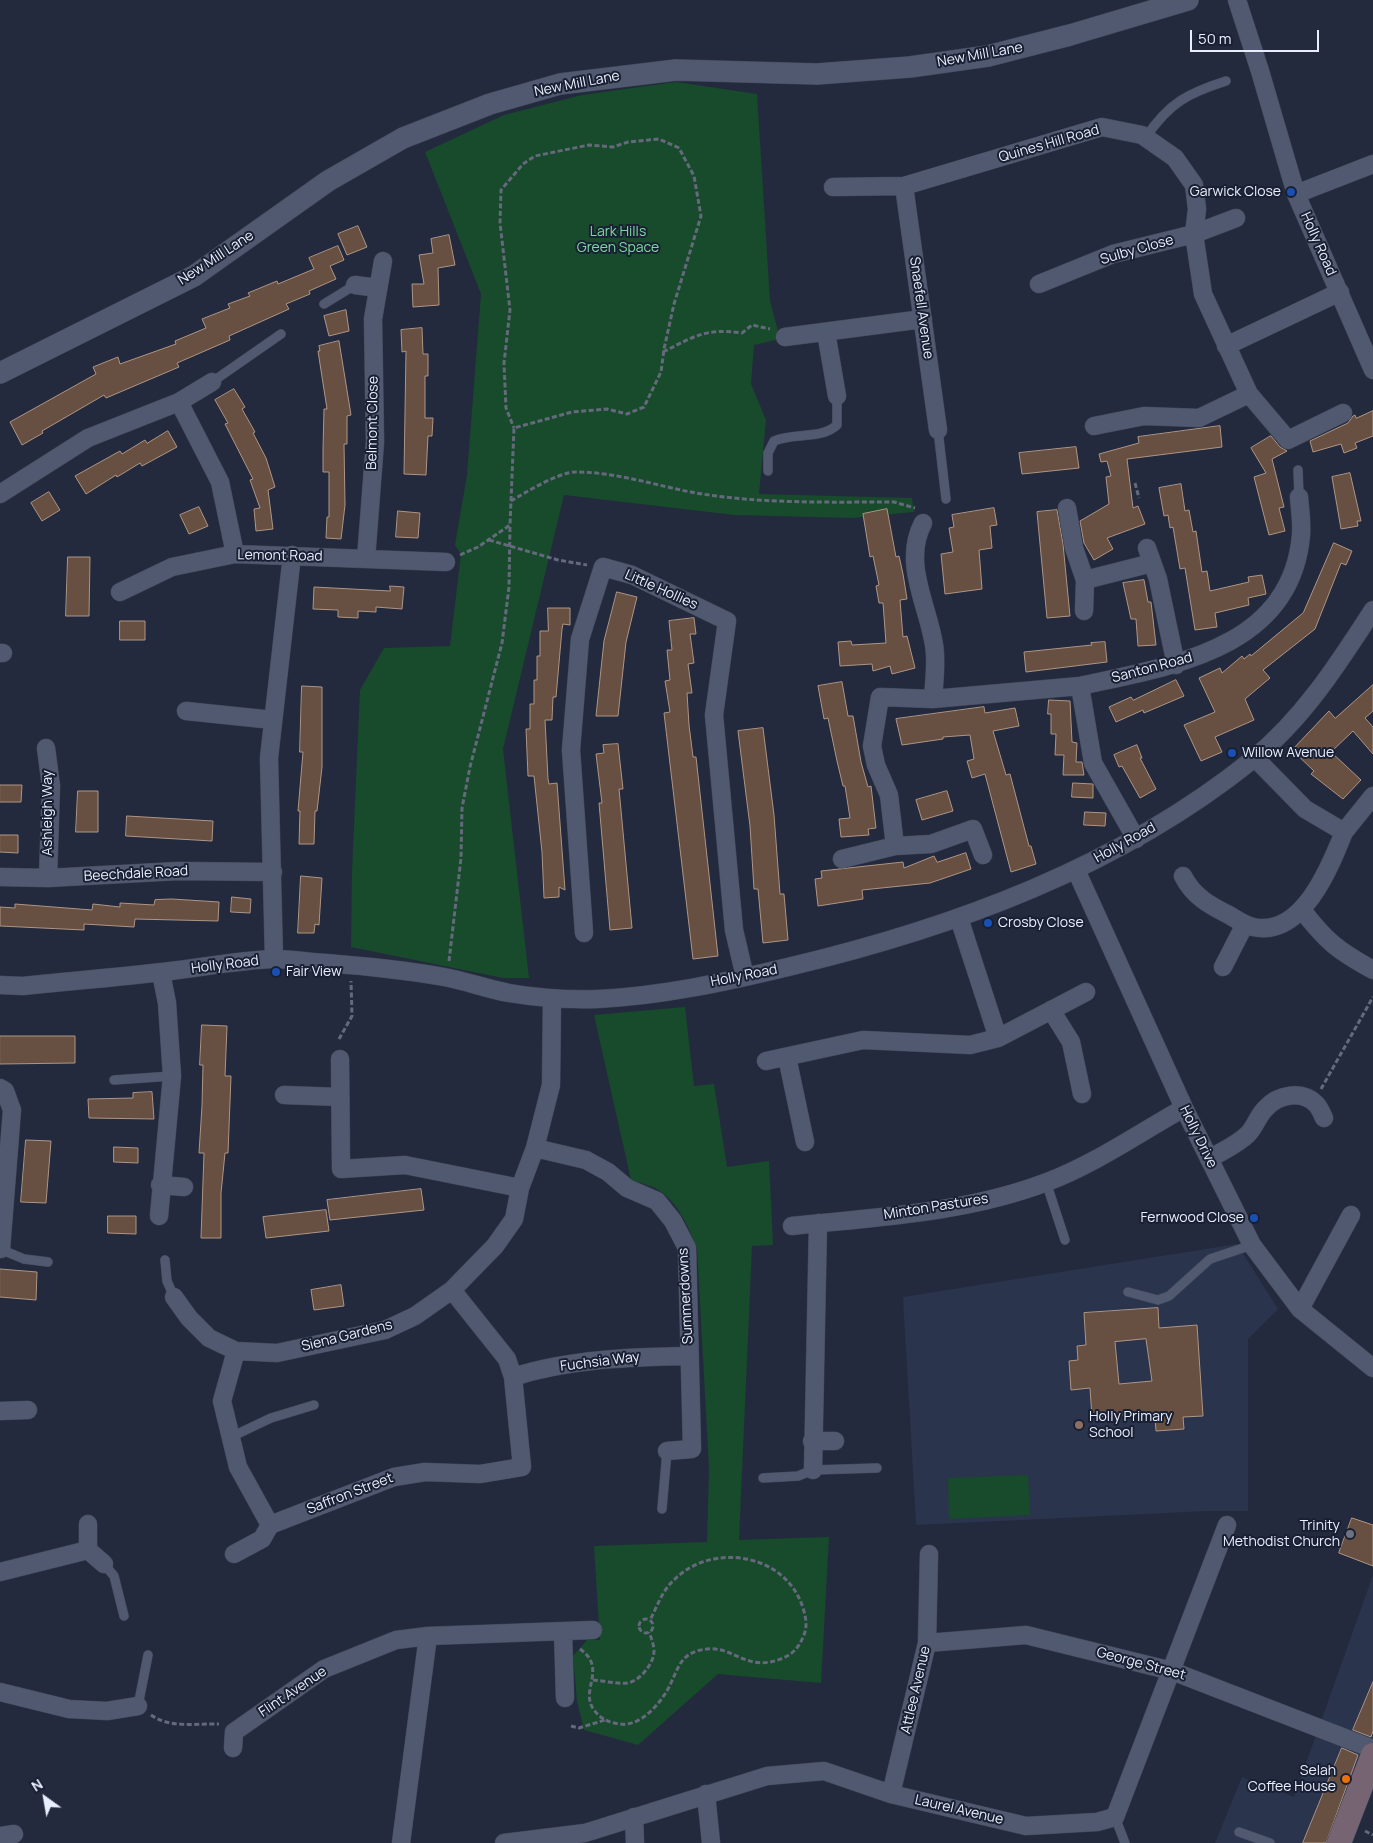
<!DOCTYPE html>
<html>
<head>
<meta charset="utf-8">
<style>
  body { margin:0 }
  #map { position:relative; width:1373px; height:1843px; overflow:hidden; background:#232a3e; font-family:Manrope,sans-serif }
  canvas { display:block }
  .north { position:absolute; left:20px; top:1773px; width:50px; height:50px; -webkit-text-stroke:4px #192034; paint-order:stroke; rotate:328deg; font-size:14px; font-weight:700; line-height:20px; text-align:center; color:#e9eefc }
  .north::after { content:''; display:block; margin:auto; width:18px; height:22px; background:#e9eefc; clip-path:polygon(50% 0,100% 100%,50% 72%,0 100%) }
  .scale { position:absolute; left:1190px; top:30px; width:129px; height:22px; box-sizing:border-box; border:2px solid #e9eefc; border-top:0; padding-left:6px; font-size:15px; line-height:18px; white-space:nowrap; color:#e9eefc; -webkit-text-stroke:4px #192034; paint-order:stroke }
</style>
</head>
<body>
<div id="map">
<canvas width="1373" height="1843"></canvas>
<div class="north">N</div>
<div class="scale">50 m</div>
</div>
<script>
const g = document.querySelector('canvas').getContext('2d');
g.lineJoin = 'round';
function fill(path, color) {
  g.fillStyle = color;
  g.fill(path, 'evenodd');
}
function stroke(path, color, width, dash) {
  g.strokeStyle = color;
  g.lineWidth = width;
  g.lineCap = dash ? 'butt' : 'round';
  g.setLineDash(dash || []);
  g.stroke(path);
}
function drawText(font, color, halo, rows, align = 'center') {
  g.font = font + ' Manrope,sans-serif';
  g.lineWidth = 4;
  g.setLineDash([]);
  g.textBaseline = 'middle';
  g.strokeStyle = halo;
  g.fillStyle = color;
  for (const [text, x, y, turn = 0] of rows) {
    g.save();
    g.translate(x, y);
    g.rotate((+turn || 0) * Math.PI / 180);
    g.textAlign = isNaN(turn) ? turn : align;
    if (halo) g.strokeText(text, 0, 0);
    g.fillText(text, 0, 0);
    g.restore();
  }
}
const built = new Path2D(`
  M1237,1244L1278,1309L1248,1339V1511H1207L916,1525L903,1297Z
  M1373,1575V1740L1363,1756L1331,1843H1215L1242,1777L1294,1797Z`);
const green = new Path2D(`
  M676,82L757,94L770,301L780,339L754,345L751,384L766,420L759,494L912,498L914,512L852,518L734,515L564,495L503,749L529,978H503L351,947L352,871L360,690L384,648L450,646L461,554L455,545L467,475L481,294L425,152L504,115L582,95Z
  M685,1007L694,1086L714,1084L727,1167L769,1161L773,1245L752,1246L739,1540L829,1537L821,1683L718,1674L638,1745L584,1730L577,1701L573,1656L587,1640H600L594,1546L707,1542L709,1468L697,1248C688,1226 678,1202 657,1189C650,1185 639,1183 631,1180L594,1015Z
  M1028,1475L1030,1515L949,1519L948,1478Z`);
const building = new Path2D(`
  M358,226L367,247L347,255L338,234Z
  M449,235L455,265L438,268L439,305L413,307L412,284H424L419,255L433,253L431,239Z
  M338,246L344,260L330,266L336,279L309,291L310,294L286,304L289,309L229,336L230,340L177,363L179,367L106,398L104,395L42,431L43,433L22,445L10,422L96,374L93,367L118,357L120,364L176,344L175,341L206,328L202,319L230,308L228,304L250,296L248,293L277,281L278,284L314,269L309,258Z
  M346,310L349,331L329,336L324,316Z
  M422,328L423,354H428V376H425V418H433L432,436H428L426,475L404,474L406,351L402,352L401,330Z
  M339,341L351,415L347,416V444H344L345,505L341,539L326,538L327,517H329V472H323V450L324,409H327L318,351H320L319,346Z
  M234,389L245,407L242,409L255,432L253,433L266,458L275,487L268,490L273,529L256,531L254,509L260,508L250,480L253,479L225,424L228,423L215,400Z
  M1373,411V436L1355,443L1357,448L1344,453L1341,444L1313,452L1310,441L1348,423L1353,416L1355,415L1356,418Z
  M1220,426L1222,447L1127,459L1133,508L1138,506L1145,524L1107,538L1113,549L1094,560L1084,543L1080,521L1109,504L1106,477L1111,476L1107,461L1101,462L1099,454L1139,443L1138,437Z
  M168,431L177,447L142,466L140,463L117,477L116,475L86,494L75,476L120,451L122,454L145,440L147,443Z
  M1271,436L1280,447L1287,451L1272,459L1284,507L1279,508L1285,531L1269,535L1254,477L1266,473L1251,448Z
  M1076,447L1079,468L1022,474L1019,453Z
  M1350,473L1361,521H1357L1358,526L1341,529L1332,477Z
  M1181,484L1185,511L1189,510L1193,532L1196,531L1202,572L1207,571L1210,591L1249,582L1248,577L1262,575L1266,594L1248,598L1249,605L1215,613L1217,627L1195,630L1185,568L1180,569L1173,527L1170,528L1168,515L1164,516L1159,488Z
  M49,492L60,510L42,521L31,503Z
  M199,507L208,526L189,534L180,515Z
  M994,508L997,525L990,526L992,548L979,550L982,589L945,594L941,554L953,552L949,528L954,527L952,515Z
  M887,509L896,557L899,556L903,574L907,599L900,600L903,637L907,636L915,668L892,674L890,666L873,671L872,664L840,666L838,642L851,641L852,645L886,643L883,603H879L876,586L879,585L873,556L870,557L863,514Z
  M1057,510L1063,544L1070,616L1047,618L1037,512Z
  M398,511L420,513L418,538L396,537Z
  M1334,543L1352,551L1346,565L1341,563L1315,629L1263,670L1270,678L1245,699L1254,720L1215,737L1222,752L1201,761L1184,725L1215,712L1199,678L1220,668L1222,673L1242,656L1244,659L1250,654L1251,656L1303,613Z
  M68,557H90L89,616H66Z
  M1144,580L1148,602H1151L1156,645L1138,646L1136,619H1131L1123,583Z
  M390,586L404,587L402,609L376,607V612L358,611V618L338,617V610L313,609L314,587L390,591Z
  M617,592L637,597L626,642L618,716H596L604,641Z
  M548,608H570V625L563,624L562,629L556,697H553L552,720H545L548,779L549,784L557,783L565,890L559,887V897L544,898L542,852L534,776H528L526,729H530V704H534V680H537V656H540V631H548Z
  M694,618L696,634H690L694,663L688,664L692,693H687L689,725L693,757H696L718,956L693,959L664,713L670,712L665,681L670,680L667,650H672L669,621Z
  M120,621H145V640H120Z
  M1105,642L1107,662L1026,672L1024,652L1092,645L1091,643Z
  M1176,680L1184,696L1144,713L1143,710L1116,722L1109,707L1131,697L1133,700Z
  M842,682L848,716H853L861,762L868,787L871,786L876,828L868,829L869,835L841,837L839,819L850,818L845,786H843L837,761L828,718L824,719L818,686Z
  M1373,685V711L1365,718L1373,727V754L1353,731L1331,752L1361,780L1343,799L1311,774L1314,771L1292,750L1329,711L1335,718Z
  M302,686L322,687V767L317,811H315L314,844H299L300,811H298L303,752H300Z
  M1049,700L1070,701L1072,742L1077,743L1076,762H1082L1084,775H1063L1064,755H1055L1056,734H1051V714H1048Z
  M984,707L985,713L1015,708L1019,726L993,731L1006,775L1010,774L1029,846H1031L1036,864L1011,872L985,774L972,778L967,761L974,759L970,735L943,737V739L902,745L896,719Z
  M763,728L774,815L780,894H784L788,940L763,943L758,889H754L750,826L738,731Z
  M618,744L623,789H619L632,928L610,930L599,803H602L596,754L604,753L603,745Z
  M1137,745L1142,758H1140L1156,789L1140,798L1122,766L1119,767L1114,755Z
  M1073,783L1093,784V798L1072,797Z
  M0,785H22L21,802H0Z
  M78,791H98V832H76Z
  M947,791L953,811L922,820L916,800Z
  M1085,812L1106,813L1105,826L1084,825Z
  M127,816L213,821L212,841L126,836Z
  M0,835H18V853L0,852Z
  M966,853L971,869L930,883L862,890L863,899L818,906L815,879L822,878L821,871L903,862L904,868L934,856L937,862Z
  M301,876L322,878L319,925L315,924L314,933H298Z
  M232,897L251,899L250,913L231,912Z
  M172,899L219,902L218,921L135,919L134,927L84,924V930L0,926V907L15,908V904L92,910L93,904L120,907V903L154,905L155,900Z
  M202,1025L227,1026L225,1076H231L228,1153H225L221,1193V1238H201L204,1153H199L202,1106L203,1065H200Z
  M0,1036H75V1063L0,1064Z
  M152,1092L154,1119L89,1118L88,1099L133,1098V1093Z
  M26,1140L51,1141L46,1203L21,1202Z
  M114,1147L138,1148V1163L114,1162Z
  M421,1189L424,1210L330,1220L327,1200Z
  M326,1210L329,1231L266,1238L263,1217Z
  M108,1216H136V1234L108,1233Z
  M0,1269L37,1272L36,1300L0,1297Z
  M341,1285L344,1306L314,1310L311,1290Z
  M1158,1308L1159,1328L1197,1325L1203,1416L1183,1417L1184,1429L1156,1431L1155,1418L1138,1419V1414L1092,1417L1090,1388L1071,1390L1069,1361L1078,1360L1077,1346L1086,1345L1084,1313ZM1146,1339L1152,1381L1119,1384L1115,1342Z
  M1352,1518L1373,1525V1566L1339,1553Z
  M1373,1682V1731L1371,1737L1353,1730Z
  M1342,1748L1358,1755L1326,1843H1303Z`);
const path = new Path2D(`
  M663,352C695,336 705,328 742,333L752,325L770,329
  M1135,483L1139,498
  M511,501C526,492 559,472 576,472C617,472 657,486 696,493C761,504 829,502 894,502L915,508
  M489,540L558,560L587,565
  M460,555L478,547L510,525L514,428L572,412L607,409L627,414L644,407L661,372L664,349L674,304L701,216L694,176L679,148L659,139L628,142L613,147L589,145L535,156L523,164L501,190L500,223L510,310L504,363L506,408L514,428
  M449,961L461,858L462,808L470,767L502,643L509,587L510,526
  M339,1039L352,1016L351,981
  M1321,1089L1373,997
  M639 1626a7 7 0 1 1 14 0a7 7 0 1 1-14 0Z
  M580,1649C608,1669 579,1690 594,1710C601,1719 609,1723 620,1724C641,1727 662,1702 670,1685C677,1671 680,1656 697,1651C733,1640 743,1675 783,1658C793,1654 799,1647 803,1637C808,1627 806,1618 803,1608C786,1553 711,1541 673,1581C662,1591 657,1607 650,1620
  M593,1680C604,1681 617,1684 628,1683C641,1680 654,1663 654,1651C654,1645 651,1637 649,1632
  M151,1715C171,1729 197,1723 219,1724
  M571,1726L579,1728L605,1720
  M1365,1831L1373,1835`);
const service = new Path2D(`
  M1146,137C1169,103 1188,93 1226,81
  M324,304L355,285
  M212,382L281,334
  M938,430L946,499
  M1298,470L1299,497
  M768,471V453L774,441C794,432 821,440 837,425V396
  M114,1080L172,1076
  M1046,1182L1065,1240
  M0,1249L24,1259L48,1262
  M165,1260L167,1281L174,1297
  M1128,1292L1158,1300L1169,1296L1210,1259L1252,1245
  M231,1437L271,1418L314,1405
  M763,1478L798,1476L813,1470L877,1468
  M662,1509L667,1451
  M104,1564L114,1576L124,1616
  M138,1706L148,1655
  M1115,1817L1125,1843
  M1239,1832L1270,1843`);
const minor = new Path2D(`
  M1237,0L1260,71L1296,194L1373,370
  M904,186L938,430
  M833,187L904,186L1102,127L1142,135L1175,158L1194,185L1197,209L1194,234L1203,294L1249,394L1199,418L1144,416L1094,426
  M1296,194L1373,164
  M1039,284L1113,254L1194,234L1236,218
  M355,285L378,288
  M826,332L837,396
  M785,337L923,319
  M1226,346L1340,292
  M1249,394L1288,440L1343,413
  M179,402L220,482L235,554
  M0,494L88,438L179,402L212,382
  M1067,508L1074,548L1085,580L1084,611
  M923,523C902,563 928,605 934,645C937,662 934,682 933,699
  M1147,548L1158,579L1176,665
  M366,559L375,442L373,319L383,261
  M1085,580L1152,563
  M120,592L172,567L235,554L446,562
  M0,653H3
  M186,711L273,720
  M46,748L51,786L48,878
  M1255,758L1305,809L1344,832L1373,796
  M1136,839L1093,763L1080,686C1170,666 1291,650 1301,535C1302,523 1300,509 1299,497
  M983,855L973,829L931,844L895,846L889,795L876,765L872,746L880,697L933,699L1080,686
  M842,859L895,846
  M1076,870L1184,1108L1252,1245L1300,1309L1373,1368
  M1183,876C1193,896 1209,905 1229,915C1236,919 1244,925 1253,927C1302,938 1330,867 1344,832
  M0,877L48,878L178,871L273,872
  M1302,910C1327,942 1337,950 1373,970
  M584,933L571,750L580,639L603,567L632,575L727,621L714,715L734,930L745,977
  M274,959L269,758L292,555
  M1223,967L1245,924
  M0,985L23,986C72,981 121,977 171,971C205,967 240,960 274,959C291,959 309,962 326,963C365,966 405,970 444,977C466,981 487,989 509,993C538,998 568,1000 598,999C661,996 726,982 788,967C953,928 1119,867 1252,760C1303,719 1338,664 1373,610
  M1051,1010L1071,1042L1082,1094
  M998,1038L1086,992
  M787,1057L805,1142
  M340,1059L341,1169L405,1165L520,1188
  M766,1061L863,1040L970,1045L998,1038L959,918
  M0,1088L5,1091L12,1110L1,1249
  M284,1095L340,1097
  M535,1148L586,1160L608,1172L627,1188L657,1201L673,1221L687,1248L692,1449L667,1451
  M1209,1159C1222,1151 1237,1145 1248,1134C1255,1127 1258,1116 1265,1109C1278,1094 1302,1090 1316,1104C1320,1108 1322,1114 1324,1118
  M160,1185L184,1187
  M159,1216L172,1076L167,1003L161,973
  M792,1226C877,1217 966,1213 1047,1182C1095,1164 1139,1133 1184,1108
  M174,1297L189,1318L209,1338L236,1351L277,1353L385,1330L415,1316L452,1290L495,1246L514,1219L520,1188L535,1148L551,1085L552,999
  M1300,1309L1351,1215
  M236,1351L222,1401L238,1467L270,1525
  M513,1377C569,1359 631,1357 689,1356
  M0,1411L28,1410
  M812,1441H835
  M813,1470L818,1223
  M88,1550V1524
  M234,1554L262,1539L270,1525L394,1477L425,1472L480,1474L522,1467L513,1377L507,1359L452,1290
  M0,1572L88,1550L104,1564
  M563,1632L565,1698
  M927,1643L1026,1635L1172,1671L1373,1749
  M0,1692L69,1709L107,1711L138,1706
  M233,1748L234,1732L324,1669L396,1640L428,1636L593,1630
  M706,1794L711,1843
  M891,1794L927,1643L929,1554
  M634,1817L635,1843
  M0,1836L14,1834
  M401,1843L428,1636
  M504,1843L585,1833L767,1776L824,1771L891,1794L1026,1826L1097,1822L1115,1817L1227,1525`);
const tertiary = new Path2D(`
  M0,373L194,276L328,181L403,138L490,104L560,84L676,70L817,74L910,67L988,56L1070,35L1188,0`);
const secondary = new Path2D(`
  M1339,1843L1373,1755`);
const markers = [
  [1291,192,5,"#1a4fb4"],
  [1232,753,5,"#1a4fb4"],
  [988,923,5,"#1a4fb4"],
  [276,972,5,"#1a4fb4"],
  [1254,1218,5,"#1a4fb4"],
  [1079,1425,5,"#8d6e63"],
  [1350,1534,5,"#6b7280"],
  [1346,1779,5,"#e8710a"]
];
const streetNames = [
  ["New Mill Lane",980,55,-10],
  ["New Mill Lane",577,84,-11],
  ["Quines Hill Road",1049,144,-16],
  ["Holly Road",1318,244,66],
  ["Sulby Close",1137,250,-16],
  ["New Mill Lane",216,258,-33],
  ["Snaefell Avenue",921,308,82],
  ["Belmont Close",373,423,-89],
  ["Lemont Road",280,556,1],
  ["Little Hollies",661,590,24],
  ["Santon Road",1152,668,-15],
  ["Ashleigh Way",48,813,-90],
  ["Holly Road",1125,843,-29],
  ["Beechdale Road",136,874,-3],
  ["Holly Road",225,965,-7],
  ["Holly Road",744,976,-11],
  ["Holly Drive",1198,1137,64],
  ["Minton Pastures",936,1207,-9],
  ["Summerdowns",686,1296,-93],
  ["Siena Gardens",347,1336,-14],
  ["Fuchsia Way",600,1362,-7],
  ["Saffron Street",350,1494,-21],
  ["George Street",1141,1664,15],
  ["Attlee Avenue",916,1690,-77],
  ["Flint Avenue",293,1692,-34],
  ["Laurel Avenue",959,1810,13]
];
const poiNames = [
  ["Garwick Close",1281,192],
  ["Willow Avenue",1242,753,"left"],
  ["Crosby Close",998,923,"left"],
  ["Fair View",286,972,"left"],
  ["Fernwood Close",1244,1218],
  ["Holly Primary",1089,1417,"left"],
  ["School",1089,1433,"left"],
  ["Trinity",1340,1526],
  ["Methodist Church",1340,1542],
  ["Selah",1336,1771],
  ["Coffee House",1336,1787]
];
const parkNames = [
  ["Lark Hills",618,232],
  ["Green Space",618,248]
];
fill(built, '#2a344d');
fill(green, '#184a2c');
fill(building, '#675041');
stroke(building, '#ae9585', 1);
stroke(service, '#414758', 10);
stroke(minor, '#414758', 19);
stroke(tertiary, '#414758', 22);
stroke(secondary, '#414758', 25);
stroke(path, '#646a7c', 3, [5, 2.5]);
stroke(service, '#50596f', 9);
stroke(minor, '#50596f', 18);
stroke(tertiary, '#50596f', 21);
stroke(secondary, '#766473', 24);
for (const [x, y, r, color] of markers) {
  const dot = new Path2D();
  dot.arc(x, y, r, 0, 2 * Math.PI);
  g.fillStyle = color;
  g.fill(dot);
  stroke(dot, '#192034', 2);
}
drawText('14px', '#e9eefc', '#192034', streetNames);
drawText('14px', '#e9eefc', '#192034', poiNames, 'right');
drawText('14px', '#7ddb9e', '#192034', parkNames);
</script>
</body>
</html>
